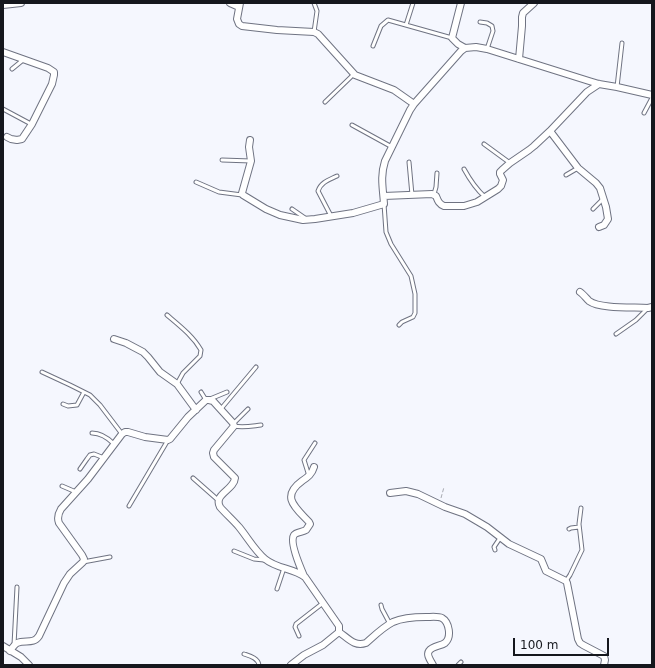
<!DOCTYPE html>
<html>
<head>
<meta charset="utf-8">
<style>
  body { margin:0 }
  #map { position:relative; width:655px; height:668px; overflow:hidden; background:#f5f7fe; font-family:"DejaVu Sans",sans-serif }
  canvas { display:block }
  .frame { position:absolute; inset:0; border:4px solid #15171d; pointer-events:none }
  .scale { position:absolute; left:513px; top:638px; width:96px; height:18px; box-sizing:border-box; border:2px solid #15171d; border-top:0; padding-left:5px; font-size:12px; line-height:14px; white-space:nowrap; color:#15171d; -webkit-text-stroke:3px #f5f7fe; paint-order:stroke }
</style>
</head>
<body>
<div id="map">
<canvas width="655" height="668"></canvas>
<div class="frame"></div>
<div class="scale">100 m</div>
</div>
<script>
const g = document.querySelector('canvas').getContext('2d');
g.lineJoin = 'round';
function stroke(path, color, width, dash) {
  g.strokeStyle = color;
  g.lineWidth = width;
  g.lineCap = dash ? 'butt' : 'round';
  g.setLineDash(dash || []);
  g.stroke(path);
}
const path = new Path2D(`
  M441,498L444,487`);
const service = new Path2D(`
  M480,22L487,23L492,26L493,31L487,49
  M406,25L413,3
  M314,32L317,11L314,3
  M373,46L381,26L388,20L452,38
  M12,69L23,60
  M617,87L622,43
  M325,102L354,74
  M3,109L31,124
  M644,113L652,98
  M352,125L392,147
  M484,144L510,163
  M222,160L251,161
  M409,162L412,195
  M464,169C470,180 476,189 485,197
  M566,175L578,168
  M196,182L219,192L242,195
  M434,194L436,187L437,173
  M384,204L386,232L391,244L411,276L415,294V313L413,317L402,322L399,325
  M292,209L305,218
  M593,209L603,199
  M331,216L318,191C321,182 329,180 337,176
  M167,315C180,326 193,336 201,350L200,356L183,373L177,384
  M616,334L636,320L648,308
  M42,372L70,385L90,395L100,405L122,434
  M201,392L206,400
  M210,399L227,392
  M63,404L68,406L77,405L84,392
  M220,410L256,367
  M234,423L248,409
  M234,426C243,428 252,426 261,425
  M92,433C100,433 108,438 114,444
  M80,469L87,459L90,455L94,454L104,458
  M309,476L304,460L315,443
  M193,478L218,500
  M62,486L76,492
  M129,506L168,440
  M569,529L571,528L579,527
  M495,550L494,547L500,538
  M234,551L254,559L264,560
  M83,562L110,557
  M566,581L570,575L582,550L579,524L581,508
  M277,589L284,568
  M381,605L382,609L390,624
  M299,636L295,627L296,624L323,603
  M14,645L17,587
  M244,654C250,656 258,658 259,665
  M458,665L461,662`);
const minor = new Path2D(`
  M230,3L239,7
  M240,3L237,19L239,24L242,26L277,30L314,32L318,34L355,75L394,90L414,104
  M461,3L452,38L458,44L465,48
  M3,5L21,3
  M3,52L48,68L54,72V75L52,84L32,124L22,139L17,140L11,139L7,137
  M519,59L522,26V17L523,13L534,3
  M550,131L578,168L596,183L600,188L606,207L608,219L604,225L599,227
  M250,140L249,147L251,161L242,193L243,195L266,209L280,215L303,220L315,219L353,213L384,204C383,188 380,177 385,161L410,110L414,104L461,51L465,48L476,47L487,49L589,81L599,84L617,87L652,95
  M384,196L432,194L436,196C438,201 439,204 444,206H464L477,202L498,189L501,186L503,180L500,174V172L502,170L510,163L529,150L534,146L550,131L587,92L599,84
  M580,292C583,294 586,298 589,301C600,309 633,307 648,308L652,307
  M114,339L126,343L143,352L148,357L160,372L177,384L196,410
  M390,493L406,491L418,494L445,507L465,514L487,527L509,544L541,559L546,571L566,581L567,583L578,639L580,643L583,645L604,656L605,660L604,665
  M304,576C301,569 289,542 294,535C296,532 303,532 306,530L310,524L309,522C296,508 280,497 302,481C308,477 312,474 314,467
  M3,646L21,657L29,665
  M10,651C12,648 14,645 17,643C25,639 33,645 39,636L64,583L70,574L83,562L84,559L82,555L59,523C57,518 58,514 61,509L88,479L122,434L125,432H128L145,437L168,440L170,439L188,417L206,400H209L213,401L233,423L234,426L214,450L213,453L214,457L235,478C234,490 213,494 220,507C226,514 233,520 239,527C248,538 255,551 265,559C277,569 293,568 305,577L339,626V632C348,638 354,647 366,643C374,636 383,627 393,622C402,618 416,617 426,617C431,617 438,616 442,618C449,622 452,637 445,643C441,646 432,646 429,651C426,655 431,661 433,665
  M291,665L304,655L323,645L339,632`);
stroke(service, '#6f7382', 5);
stroke(minor, '#6f7382', 8);
stroke(path, '#a7a9b0', 1, [4, 2]);
stroke(service, '#fff', 3);
stroke(minor, '#fff', 6);
</script>
</body>
</html>
